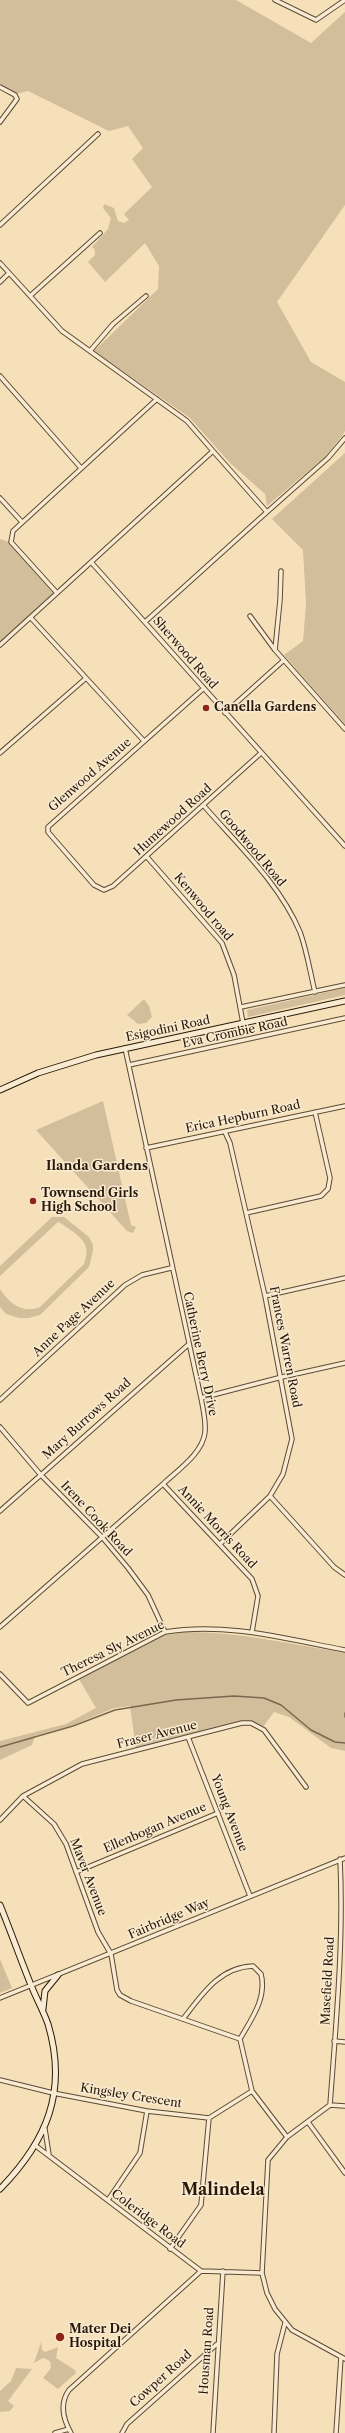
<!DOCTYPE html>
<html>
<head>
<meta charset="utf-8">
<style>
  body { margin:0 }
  canvas { display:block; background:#f6e0b9 }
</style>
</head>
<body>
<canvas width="345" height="2433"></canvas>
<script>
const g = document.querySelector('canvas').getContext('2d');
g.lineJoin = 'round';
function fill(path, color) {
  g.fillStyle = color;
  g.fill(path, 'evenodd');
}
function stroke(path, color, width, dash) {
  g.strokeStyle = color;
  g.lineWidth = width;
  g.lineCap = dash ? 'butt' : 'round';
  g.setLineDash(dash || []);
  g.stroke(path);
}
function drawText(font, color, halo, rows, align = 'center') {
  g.font = font + ' "Libre Caslon Text",serif';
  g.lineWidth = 3;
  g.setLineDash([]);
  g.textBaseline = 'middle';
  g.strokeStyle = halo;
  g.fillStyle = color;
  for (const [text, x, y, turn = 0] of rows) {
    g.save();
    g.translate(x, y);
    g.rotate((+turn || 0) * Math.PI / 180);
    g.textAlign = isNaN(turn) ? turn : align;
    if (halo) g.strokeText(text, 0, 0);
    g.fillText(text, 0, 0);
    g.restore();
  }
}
const green = new Path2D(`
  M0,0H236L311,43L345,12V205L277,302L311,362L345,382V431L342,436L325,457L267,506L265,494L230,463L190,418L94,351L158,289L159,266L145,243L105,282L88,262L95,255V250L92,247L108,229L111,218L103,208L104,204L114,208L118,221L124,223L129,220L124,214L152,187L132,159L143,148L128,126L109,131L28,91L16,94L0,86Z
  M345,453V724L284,655L303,641L306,604L303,550L272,519Z
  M0,539L11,543L55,593L0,643Z
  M345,988V995L248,1017L247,1010Z
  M144,999L149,1006L152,1017L146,1023L138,1024L127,1015Z
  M103,1101L131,1225L136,1227L133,1233L127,1231L36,1130Z
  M52,1217H64L89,1237L93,1245V1251L89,1267L40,1315L29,1318H19L6,1314L0,1307V1289C9,1303 22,1314 40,1307L84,1264C90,1247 85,1241 72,1231C67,1228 63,1224 58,1222L0,1276V1266Z
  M186,1632C240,1632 292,1644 345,1653V1751L331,1748L289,1717L274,1712L263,1727L252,1722L136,1749L130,1706L114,1708L73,1725L35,1736L32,1745L0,1760V1741L66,1724L96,1708L79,1679L165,1635Z
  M0,1959L12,1988L0,1993Z
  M41,2342L42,2350L45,2352L58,2347L56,2358L75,2370L76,2373L58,2389L43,2378L51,2368L50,2361L43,2358L34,2363Z
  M16,2368L32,2369L8,2401L14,2406L10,2411L0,2412V2391L11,2381Z`);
const stream = new Path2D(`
  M345,1713V1717
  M0,1747L73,1726L115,1710L176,1700L234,1696L264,1698L281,1705L311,1730L335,1742L345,1743`);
const minor = new Path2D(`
  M275,0L316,20L345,0
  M0,87L15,95L17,99L0,122
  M0,225L98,134
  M0,263L62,331L187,421L213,451
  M0,282L9,273
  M30,296L100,233
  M90,351L113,324L146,296
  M0,376L81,468
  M0,498L22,522
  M267,512L328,458L345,438
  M91,562L345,846
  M57,593L11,542L13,531L157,399
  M250,616L275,650L345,729
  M31,618L144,741
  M0,645L213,451L267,512L145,622
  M275,650L280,600L281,571
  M203,689L48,827V832L94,885L104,890L113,886L261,753
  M225,713L284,660
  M0,753L85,679
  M204,806C238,845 280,884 300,932C307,951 310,972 315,992
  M147,857L222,943L234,975L243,1023
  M241,1007L345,985
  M129,1065L345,1018
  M146,1148L345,1106
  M246,1213L321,1196L328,1189L330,1178L315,1112
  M265,1296L345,1278
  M201,1398L282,1377L345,1363
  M0,1400L125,1285L142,1275L171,1268
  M0,1427L40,1474L102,1537L128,1568L148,1595L165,1632
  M163,1484L252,1579L258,1596L252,1632
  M270,1496L334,1567L345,1575
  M0,1511L189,1344
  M220,1544L270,1496L283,1474L292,1439L265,1296L230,1143L225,1132
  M0,1627L163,1484C178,1470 203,1453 205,1432C206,1421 203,1408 201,1398L125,1048
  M0,1674L28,1703L165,1632C226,1622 286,1639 345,1650
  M188,1737L250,1896
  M23,1796L54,1824L66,1844L98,1932L111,1954L117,1990L120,1995L131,2001L240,2039L252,2091L287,2137
  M0,1820L23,1796L82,1764L242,1723H251L264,1730L306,1787
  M76,1872L218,1813
  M0,1998L345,1858
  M183,2019C201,1996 219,1967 253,1966L261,1974C267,1998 252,2018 240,2039
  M334,2041L345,2042
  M0,2080L53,2093L147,2111L209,2118L252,2091
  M330,2105L287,2137L268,2160L262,2273L267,2293L275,2309L292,2330L345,2359
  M330,2105C336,2023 344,1941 340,1859
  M330,2105L345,2106
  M308,2122L345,2173
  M45,2129L49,2155
  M36,2146L201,2271L262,2273
  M108,2200L140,2153L147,2111
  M170,2249L201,2205L209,2118
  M55,2433L69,2429
  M71,2433C63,2419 59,2404 69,2390L201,2271
  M122,2433L127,2424L217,2344
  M213,2433L223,2271
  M274,2433L277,2354L285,2323
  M336,2433L341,2357`);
const secondary = new Path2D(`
  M0,1090L38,1073L96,1055L345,1001
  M0,1905C11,1932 20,1958 31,1985C36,1998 43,2010 48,2024C68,2091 47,2141 0,2189
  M43,2009L45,1991L58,1975`);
const markers = [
  [206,708,4,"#8f2418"],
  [33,1201,4,"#8f2418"],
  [60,2337,5,"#8f2418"]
];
const streetNames = [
  ["Sherwood Road",185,653,49],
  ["Glenwood Avenue",90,775,-41],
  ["Humewood Road",173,820,-42],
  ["Goodwood Road",252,848,50],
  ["Kenwood road",203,907,50],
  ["Esigodini Road",168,1029,-12],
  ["Eva Crombie Road",235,1033,-12],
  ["Erica Hepburn Road",243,1117,-12],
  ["Anne Page Avenue",74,1318,-43],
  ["Frances Warren Road",285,1347,79],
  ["Catherine Berry Drive",200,1354,78],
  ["Mary Burrows Road",87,1419,-42],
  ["Irene Cook Road",96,1519,47],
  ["Annie Morris Road",217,1527,47],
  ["Theresa Sly Avenue",113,1649,-26],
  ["Fraser Avenue",157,1735,-14],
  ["Young Avenue",229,1813,69],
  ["Ellenbogan Avenue",155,1828,-23],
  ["Maver Avenue",88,1877,69],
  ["Fairbridge Way",169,1919,-23],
  ["Masefield Road",328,1981,-87],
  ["Kingsley Crescent",131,2096,9],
  ["Coleridge Road",148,2219,37],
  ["Housman Road",207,2351,-86],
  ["Cowper Road",161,2379,-42]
];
const poiNames = [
  ["Canella Gardens",214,708],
  ["Townsend Girls",41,1194],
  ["High School",41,1208],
  ["Mater Dei",69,2330],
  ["Hospital",69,2344]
];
const neighbourhoodNames = [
  ["Ilanda Gardens",97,1166]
];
const districtNames = [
  ["Malindela",223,2190]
];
fill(green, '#d3be9b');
stroke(stream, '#7a674e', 1.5);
stroke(minor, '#5c4a34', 5.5);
stroke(secondary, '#291808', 7);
stroke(minor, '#f9ebd2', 3.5);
stroke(secondary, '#f9ebd2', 5);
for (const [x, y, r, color] of markers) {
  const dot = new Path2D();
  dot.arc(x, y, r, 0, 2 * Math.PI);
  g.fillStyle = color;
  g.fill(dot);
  stroke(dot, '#f9ebd2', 1.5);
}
drawText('12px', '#291808', '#f9ebd2', streetNames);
drawText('bold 12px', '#291808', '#f9ebd2', poiNames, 'left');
drawText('bold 13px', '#291808', '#f9ebd2', neighbourhoodNames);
drawText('bold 16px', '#291808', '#f9ebd2', districtNames);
</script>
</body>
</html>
